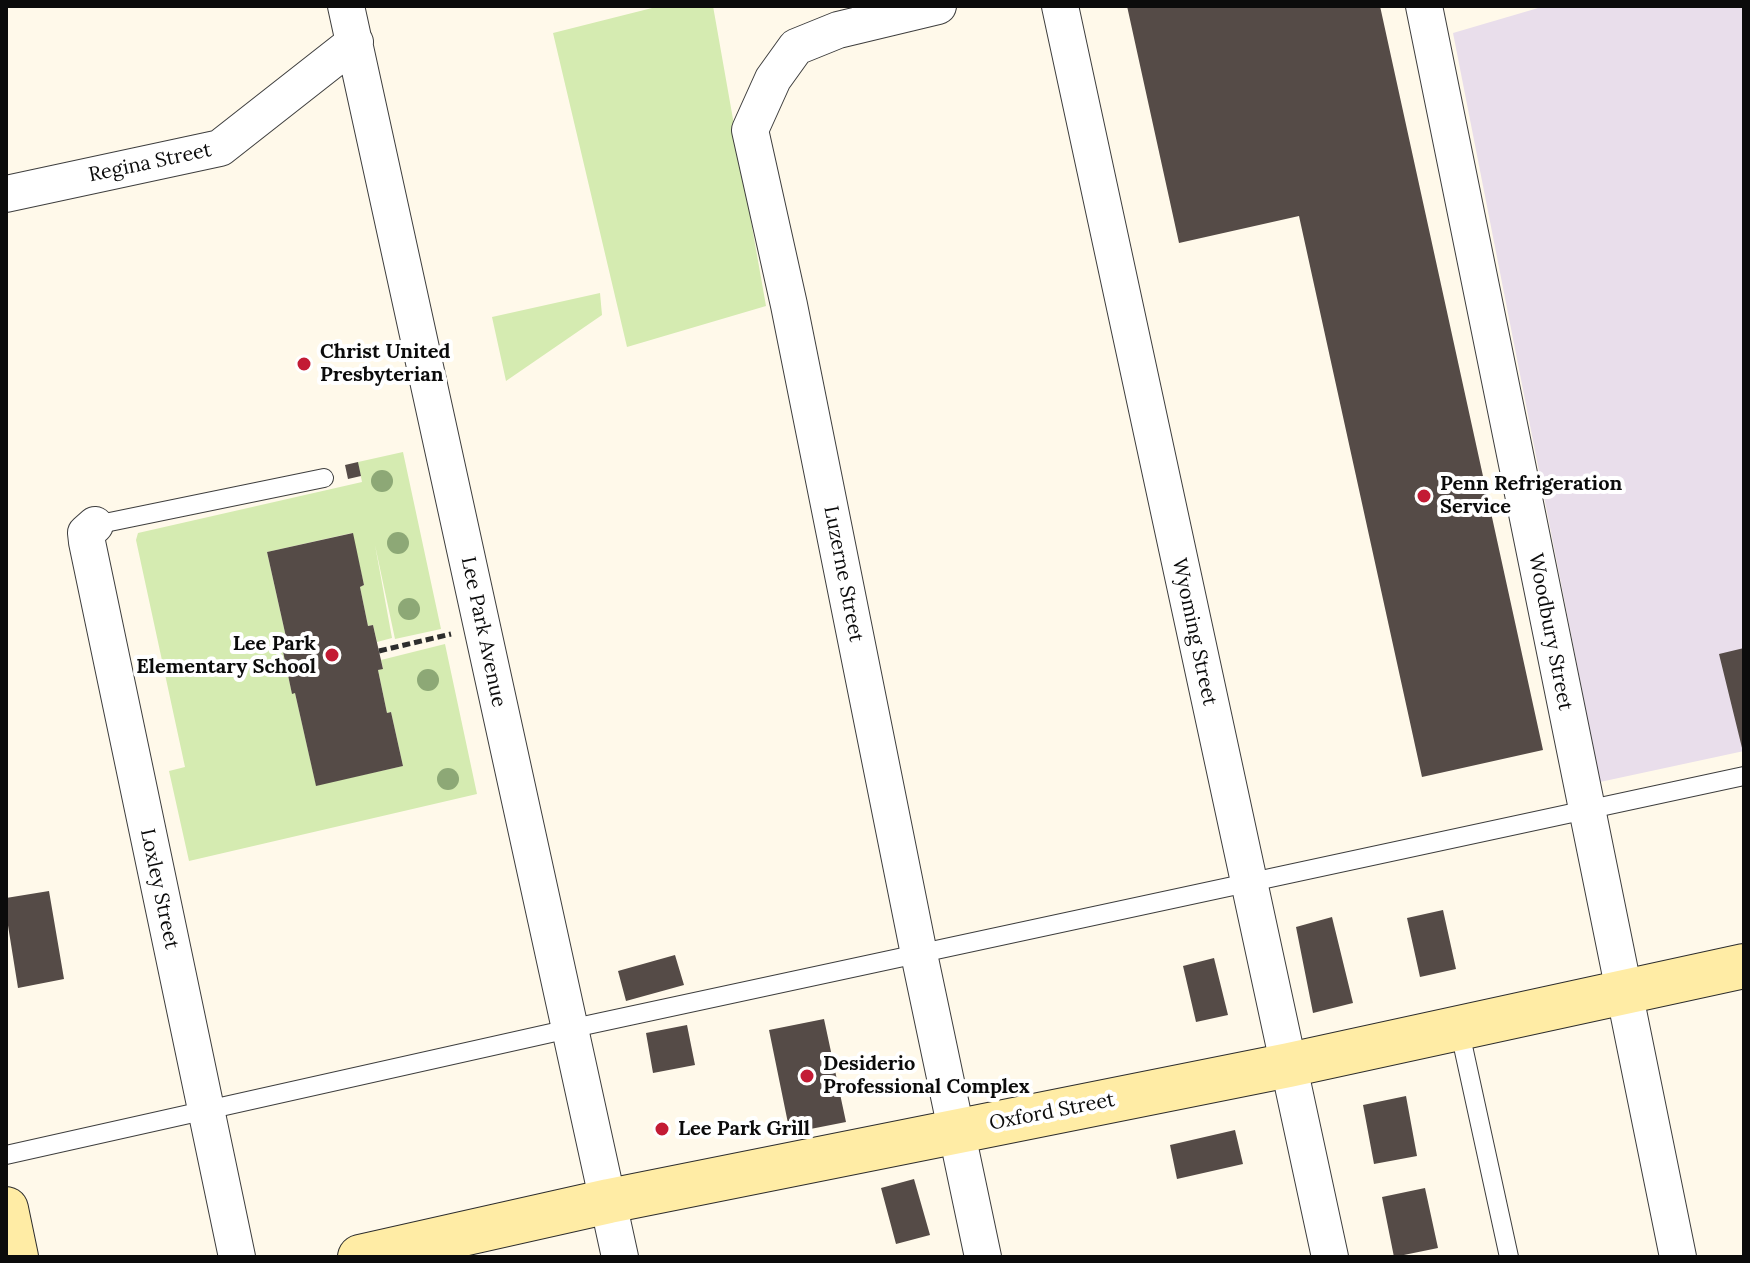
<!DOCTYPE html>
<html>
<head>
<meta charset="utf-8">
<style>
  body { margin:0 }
  #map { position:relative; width:1750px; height:1263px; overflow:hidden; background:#fff9ea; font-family:Lora,serif }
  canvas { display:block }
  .frame { position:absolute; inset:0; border:8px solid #0b0b0b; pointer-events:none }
</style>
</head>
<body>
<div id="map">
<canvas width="1750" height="1263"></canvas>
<div class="frame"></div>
</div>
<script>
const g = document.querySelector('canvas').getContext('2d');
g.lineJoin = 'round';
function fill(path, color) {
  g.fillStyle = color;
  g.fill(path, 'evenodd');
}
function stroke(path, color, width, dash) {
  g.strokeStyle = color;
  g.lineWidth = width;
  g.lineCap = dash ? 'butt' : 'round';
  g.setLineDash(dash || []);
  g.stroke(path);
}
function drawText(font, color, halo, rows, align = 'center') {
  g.font = font + ' Lora,serif';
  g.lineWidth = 8;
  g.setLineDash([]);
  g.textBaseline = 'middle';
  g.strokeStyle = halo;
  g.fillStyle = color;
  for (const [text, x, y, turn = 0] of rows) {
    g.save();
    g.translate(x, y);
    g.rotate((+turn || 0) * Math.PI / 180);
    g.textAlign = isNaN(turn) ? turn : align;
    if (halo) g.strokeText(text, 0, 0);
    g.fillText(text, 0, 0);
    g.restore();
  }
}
const industrial = new Path2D(`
  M1545,6H1744V751L1600,782L1453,33Z`);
const green = new Path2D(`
  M660,6H713L766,306L627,347L553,33Z
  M600,293L602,315L506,381L492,317Z
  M403,452L441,629L395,639L375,545L392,638L377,642L373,625L368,626L360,587L364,585L352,533L267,552L288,646L282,648L292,693H295L316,785L403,766L391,712L387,713L378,670L383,668L381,660L445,644L477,794L189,861L169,771L185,767L136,540L138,533L362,482L358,462Z`);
const building = new Path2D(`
  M1127,6H1380L1543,750L1422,777L1299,216L1179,243Z
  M358,462L361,476L348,479L345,465Z
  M353,533L364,585L360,587L368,626L373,625L383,669L378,670L387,713L391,712L403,766L316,786L295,693L292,694L282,647L288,646L267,552Z
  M1744,648V752H1743L1719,654Z
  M49,891L64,979L18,988L6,913V898Z
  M1443,910L1456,969L1420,977L1407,918Z
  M1332,917L1353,1003L1313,1013L1296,927Z
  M675,955L684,985L626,1001L618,971Z
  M1214,958L1228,1015L1196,1022L1183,966Z
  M824,1019L846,1122L790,1133L769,1030Z
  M687,1025L695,1065L653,1073L646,1033Z
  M1406,1096L1417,1156L1374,1164L1363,1105Z
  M1235,1130L1243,1164L1177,1179L1170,1145Z
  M914,1179L930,1235L896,1244L881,1188Z
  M1425,1188L1438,1248L1394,1257L1382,1197Z`);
const path = new Path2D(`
  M379,651L451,634`);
const lane = new Path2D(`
  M95,525L324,478
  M1459,1028L1509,1257
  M6,1155L569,1029L1744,776`);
const street = new Path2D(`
  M346,6L620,1257
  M938,6L838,30L796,47L773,79L750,130L789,305L919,954L983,1257
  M1060,6L1330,1257
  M1424,6L1678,1257
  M6,194L220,148L355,42
  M95,525L86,533L87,542L237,1257`);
const secondary = new Path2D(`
  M6,1209L16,1257
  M360,1257L609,1201L1289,1065L1744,966`);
const trees = [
  [382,481],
  [398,543],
  [409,609],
  [428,680],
  [448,779]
];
const markers = [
  [304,364,8,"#c31b34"],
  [1424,496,8,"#c31b34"],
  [332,655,8,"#c31b34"],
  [807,1076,8,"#c31b34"],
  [662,1129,8,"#c31b34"]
];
const streetNames = [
  ["Regina Street",150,163,-12],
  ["Luzerne Street",843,574,79],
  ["Lee Park Avenue",483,632,78],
  ["Wyoming Street",1194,632,78],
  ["Woodbury Street",1550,632,79],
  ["Loxley Street",159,889,78],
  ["Oxford Street",1052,1112,-11]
];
const poiNames = [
  ["Christ United",320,352],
  ["Presbyterian",320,375],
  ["Penn Refrigeration",1440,484],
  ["Service",1440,507],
  ["Lee Park",316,644,"right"],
  ["Elementary School",316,667,"right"],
  ["Desiderio",823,1064],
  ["Professional Complex",823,1087],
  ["Lee Park Grill",678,1129]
];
fill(industrial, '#e9deeb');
fill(green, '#d5ebb1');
fill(building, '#554b47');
stroke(lane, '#3e3e3e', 20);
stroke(street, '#3e3e3e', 38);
stroke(secondary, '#2d2d2d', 46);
stroke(path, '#2d2d2d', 5, [8, 4]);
stroke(lane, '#fff', 18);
stroke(street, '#fff', 36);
stroke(secondary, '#ffeca5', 44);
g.fillStyle = '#8da876';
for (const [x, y] of trees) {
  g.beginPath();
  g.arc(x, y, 11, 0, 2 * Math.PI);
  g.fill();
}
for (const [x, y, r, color] of markers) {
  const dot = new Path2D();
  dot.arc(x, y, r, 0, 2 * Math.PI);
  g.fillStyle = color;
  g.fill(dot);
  stroke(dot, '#fff', 3);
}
drawText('20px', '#0b0b0b', '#fff', streetNames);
drawText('bold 20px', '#0b0b0b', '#fff', poiNames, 'left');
</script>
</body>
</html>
